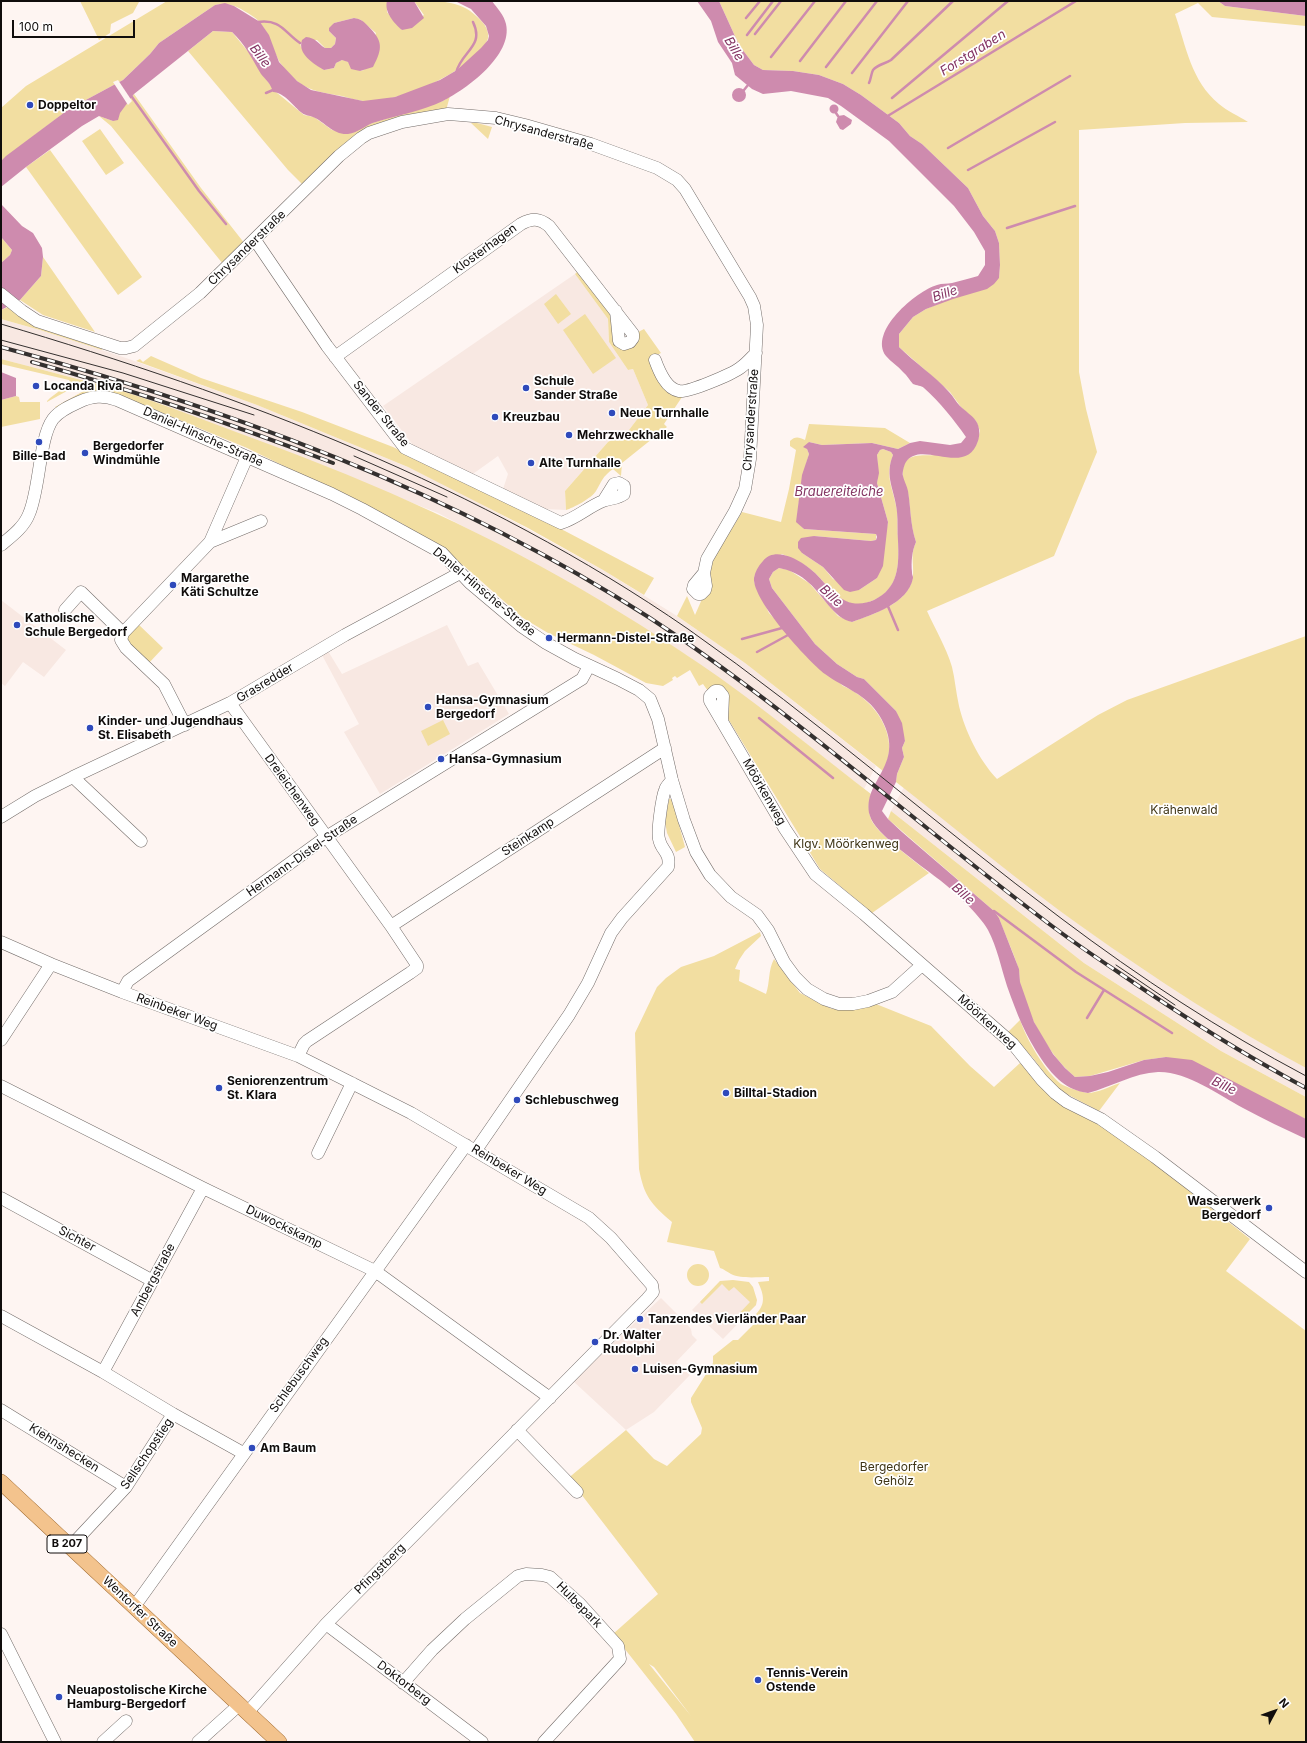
<!DOCTYPE html>
<html>
<head>
<meta charset="utf-8">
<style>
  body { margin:0 }
  #map { position:relative; width:1307px; height:1743px; overflow:hidden; background:#fef5f2; font-family:Inter,sans-serif }
  canvas { display:block }
  .frame { position:absolute; inset:0; border:2px solid #100d0c; pointer-events:none }
  .north { position:absolute; left:1255px; top:1691px; width:40px; height:40px; -webkit-text-stroke:3px #fff; paint-order:stroke; rotate:49deg; font-size:11px; font-weight:700; line-height:16px; text-align:center; color:#100d0c }
  .north::after { content:''; display:block; margin:auto; width:14px; height:18px; background:#100d0c; clip-path:polygon(50% 0,100% 100%,50% 72%,0 100%) }
  .scale { position:absolute; left:12px; top:20px; width:123px; height:18px; box-sizing:border-box; border:2px solid #100d0c; border-top:0; padding-left:5px; font-size:12px; line-height:14px; white-space:nowrap; color:#100d0c; -webkit-text-stroke:3px #fff; paint-order:stroke }
</style>
</head>
<body>
<div id="map">
<canvas width="1307" height="1743"></canvas>
<div class="frame"></div>
<div class="north">N</div>
<div class="scale">100 m</div>
</div>
<script>
const g = document.querySelector('canvas').getContext('2d');
g.lineJoin = 'round';
function fill(path, color) {
  g.fillStyle = color;
  g.fill(path, 'evenodd');
}
function stroke(path, color, width, dash) {
  g.strokeStyle = color;
  g.lineWidth = width;
  g.lineCap = dash ? 'butt' : 'round';
  g.setLineDash(dash || []);
  g.stroke(path);
}
function drawText(font, color, halo, rows, align = 'center') {
  g.font = font + ' Inter,sans-serif';
  g.lineWidth = 3.5;
  g.setLineDash([]);
  g.textBaseline = 'middle';
  g.strokeStyle = halo;
  g.fillStyle = color;
  for (const [text, x, y, turn = 0] of rows) {
    g.save();
    g.translate(x, y);
    g.rotate((+turn || 0) * Math.PI / 180);
    g.textAlign = isNaN(turn) ? turn : align;
    if (halo) g.strokeText(text, 0, 0);
    g.fillText(text, 0, 0);
    g.restore();
  }
}
const built = new Path2D(`
  M575,274L608,319L609,342L628,370L633,369L648,405L629,430L608,442L565,491L566,510L545,509L503,489L508,474L498,456L470,476L416,449L383,406Z
  M1,319L40,330L126,358L257,405L408,467L465,495L603,570L677,616L745,663L876,766L864,789L794,734L688,656L579,588L438,513L161,404L85,381L1,359Z
  M1,600L66,650L44,677L23,662L5,686L1,683Z
  M447,625L468,666L478,662L509,714L380,794L344,732L359,724L322,655L328,651L342,674Z
  M904,787L1085,929L1185,996L1234,1027L1306,1068V1097L1221,1051L1084,963L891,811Z
  M720,1281L734,1285L756,1305L723,1339L692,1310Z
  M661,1298L684,1321L691,1329L692,1335L697,1340L676,1362L690,1375L654,1412L626,1430L573,1381Z`);
const green = new Path2D(`
  M80,1H139V2L133,13L111,24L110,33L99,40Z
  M167,1H387V12L402,30L424,15L414,1C445,1 464,0 484,24C487,28 490,36 487,41C468,73 400,103 363,101C356,100 349,98 342,96C326,93 310,92 297,81C291,76 283,67 279,61C272,48 270,34 260,23C256,17 247,13 241,9C231,4 225,3 215,5L159,43L150,54L123,80L69,109L1,161V108L26,86ZM354,18L361,20L376,33L364,70L360,71C354,67 348,60 342,60L336,63L334,68L324,70L301,47L300,43L317,40L325,48H331L335,44L336,38L329,31L334,23Z
  M719,1H1218L1225,6L1306,16V26L1212,17L1198,3L1175,14C1186,46 1191,81 1219,104C1227,111 1239,116 1248,122L1185,123L1079,130V372L1086,409L1097,452L1054,556L927,611C935,629 946,647 952,667C955,679 956,693 959,706C965,731 979,760 997,779L1098,715L1127,700L1306,636V1068C1229,1027 1156,979 1085,929C1020,883 959,831 896,782L897,774L904,757L902,748L905,741L896,711L864,679L857,677L837,664L815,644L772,588L769,579L773,572L779,568L789,570L809,583L838,616L852,622C873,614 911,603 913,575C914,562 910,555 916,542C910,524 911,511 908,493C907,488 903,482 903,476C901,452 919,456 935,455C947,455 959,453 972,451L977,443L980,431L976,421L961,407L950,392L899,347V334L913,317L926,309L999,278L1000,265L999,243L995,231L983,216L968,188L922,144L910,136L899,123L861,95L843,84L819,75L793,71L763,70L754,65L739,45Z
  M213,31L232,32L250,54L262,74L276,92L304,115L314,117L332,130L350,133L372,123L443,101L450,96L445,114L369,133L307,189L288,170L188,51Z
  M134,94L201,188L245,244L223,264L111,126L99,116L113,121Z
  M471,123H477L492,127L488,139Z
  M100,129L124,163L106,175L82,141Z
  M50,150L142,277L118,295L26,167Z
  M1,237L12,250L10,255L1,263Z
  M43,257L95,332L43,315L20,300L41,276Z
  M578,271L611,314L617,343L644,329L661,353L651,358L682,397L664,424L667,427L622,463L621,476L613,469C602,477 602,481 596,491C592,498 573,508 566,510L565,491L608,442L629,430L648,405L633,369L628,370L609,342L608,319L575,274Z
  M556,294L571,314L558,324L544,304Z
  M8,307L103,346L102,350L40,330L1,319V310Z
  M585,314L616,358L593,374L563,330Z
  M151,356L201,378L302,412L393,447L565,531L654,578L644,595L603,570L528,528L408,467L257,405L136,361L140,359L143,362Z
  M1,359C42,370 84,380 125,392C162,404 199,418 236,432C355,475 472,525 581,589C635,621 688,654 738,691C783,724 827,760 871,794C868,802 868,811 871,819C875,832 916,862 929,873L872,913L820,869L727,717L728,695L708,691L703,684L699,686L690,670L677,678L675,676L672,678L673,680L663,686L646,683L594,655L548,633L523,618L464,566L403,524L247,448L117,394L57,409L55,407L89,388L85,381L47,402V401L50,398L70,383L69,380L1,364Z
  M16,396L19,397L20,402H40V419L1,427V400Z
  M809,424L885,428L910,443L898,449L872,443L822,445L809,442L807,449L809,454C802,476 799,497 797,521L804,529L876,534V540L871,541L814,536L802,553L823,567L833,579L859,590L877,578L888,522L877,483L878,473L877,455L880,450L883,449L891,452L893,455C884,478 894,489 897,511C898,520 897,530 898,539C899,562 900,589 874,600C867,603 858,606 850,603C832,597 824,579 809,568C801,562 791,558 782,554L755,574L754,582L769,613L843,686C875,699 902,738 883,771L745,663L677,616L687,596L695,615L702,599L708,595L712,588L709,571L711,563L742,512L781,522L789,489L796,450L790,446V441C795,436 799,437 805,440Z
  M137,623L163,648L148,664L130,647L127,636Z
  M443,720L450,734L428,746L421,731Z
  M669,799H672L685,847L676,852L667,833L665,822Z
  M891,811L1084,963L1221,1051L1306,1097V1119L1166,1057L1144,1060L1090,1076L1075,1077C1048,1054 1028,1017 1020,983C1019,978 1020,972 1018,967C1013,951 1005,935 999,918L994,911L888,819Z
  M760,932L761,936L745,951L739,960L735,969L740,970L739,981L766,994C770,983 768,970 774,959L800,993L832,1009H848L876,1004L931,1026L970,1066L994,1087L1020,1063L1097,1121L1138,1150L1250,1239L1226,1271L1306,1331V1742H695L676,1714L613,1634L658,1594L581,1494L566,1480L626,1430L654,1459L667,1466L701,1434L702,1428L691,1402V1398L713,1363V1356L733,1340H738L753,1325L761,1321L756,1314C766,1304 764,1295 758,1282L769,1281V1277C757,1277 741,1279 731,1274C727,1272 724,1269 720,1268L714,1251L667,1242L672,1222C651,1204 644,1196 639,1169L635,1033L657,987L666,978L681,967L714,956ZM649,1664L654,1667L691,1716Z
  M1020,1020C1027,1040 1044,1070 1061,1084C1066,1087 1081,1092 1088,1093C1097,1093 1111,1086 1120,1083L1099,1111L1061,1091L1048,1078L1033,1058L1008,1032Z
  M687 1275a11 11 0 1 1 22 0a11 11 0 1 1-22 0Z
  M733,1280L749,1282L753,1287L757,1300L756,1305L737,1324L733,1320L750,1302L734,1287L729,1291L722,1284L702,1304L700,1302L720,1281Z`);
const water = new Path2D(`
  M387,1H414L424,18L412,28L402,30C394,23 384,12 387,1Z
  M455,1H492C497,8 504,15 506,24C513,55 467,89 443,101C422,111 398,115 376,122C367,124 358,133 348,134C333,135 325,122 313,117C309,115 306,116 302,113C294,107 284,92 273,92C271,84 266,80 261,74C252,59 245,44 232,32L213,31L134,94L120,113L118,120L113,121L99,116L82,126L26,167L1,187V161L6,156L69,109L123,80L150,54L159,43L215,5L225,3L234,6L260,22L269,35L279,62L297,81L311,90L363,101L395,97L440,80L457,70L481,48L488,40L489,36L486,26L471,9Z
  M697,1H719L739,45L754,65L763,70L793,71L819,75L843,84L861,95L899,123L910,136L922,144L968,188L983,216L995,231L999,243L1000,265L999,278L994,284L987,289L953,299L926,309L913,317L899,334V347C915,363 934,375 949,392C953,396 956,402 960,406C965,411 972,415 976,421C980,427 980,435 978,441C966,478 921,439 906,462C904,465 902,473 903,476C904,481 907,486 908,491C911,510 910,523 916,542C912,551 911,562 912,572C912,576 913,575 913,578C908,604 873,614 852,622C833,618 823,595 809,583C801,575 790,570 779,568L773,572L769,579L772,588L815,644L837,664L857,677L864,679L896,711L902,723L905,741L902,748L904,757L897,774L896,782L882,811L888,819L902,832L994,911L999,918L1019,969L1020,982L1034,1022L1053,1054L1065,1068L1075,1077L1090,1076L1108,1072L1144,1060L1166,1057L1192,1060L1306,1119V1139C1285,1129 1263,1119 1243,1108C1219,1095 1186,1071 1158,1072C1134,1073 1111,1087 1088,1093C1066,1090 1054,1077 1042,1060C1025,1035 1017,1014 1007,986C1001,967 997,947 988,930C980,915 951,888 937,878C922,866 874,833 870,816C860,780 910,765 879,715C866,694 844,688 825,674C808,661 752,600 754,578C755,572 758,566 763,561C776,544 806,563 817,575C826,584 834,596 846,601C855,605 865,604 874,600C899,588 899,565 898,541C897,531 898,522 897,512C895,490 884,477 893,455L891,452L883,449L880,450L877,455L879,473L877,483L888,522L883,566L877,578L859,590L850,592L844,590L823,567L802,553L798,548V542L801,538L814,536L871,541L876,540L877,537L876,534L804,529L796,522L802,475L809,454L807,449L803,447L809,442L822,445L872,443L898,449L910,443L920,441L950,445L961,443L966,437C954,420 940,402 924,388C921,385 917,386 913,384C910,381 907,375 903,372C898,366 891,362 886,356C868,332 916,291 937,285C942,283 947,284 952,283C961,281 970,278 978,276L985,265V251L974,232L954,206L889,141L841,106L828,98L791,91L763,94L752,89L735,75L732,63L718,42L711,21Z
  M1218,1H1306V16L1225,6Z
  M354,18C361,19 363,21 368,26C383,41 383,48 373,67L360,71L351,69L348,62L342,60L336,63L334,68L324,70C314,64 297,54 302,40L306,37C316,38 317,43 325,48H331L335,44L336,38L329,31V28L334,23Z
  M732 95a7 7 0 1 1 14 0a7 7 0 1 1-14 0Z
  M829.5 109a4.5 4.5 0 1 1 9 0a4.5 4.5 0 1 1-9 0Z
  M844,115L852,120L851,124L843,130L840,129L836,122L838,116Z
  M1,204L22,226L33,233L42,248L43,257L41,276L20,300L1,310V263L10,255L12,250L1,237Z
  M1,372L16,378V396L1,400Z`);
const pier = new Path2D(`
  M118,80L132,101L128,105L113,82Z`);
const stream = new Path2D(`
  M746,18L760,1
  M258,22C281,19 284,32 300,43
  M755,34L781,1
  M747,35L773,1
  M771,57L815,1
  M800,61L846,1
  M826,67L877,1
  M456,73C461,51 485,47 473,22
  M852,73L908,1
  M869,83C871,79 871,74 873,70C878,64 885,64 891,60L953,1
  M744,90L748,85
  M266,93L273,90
  M132,97L199,191L226,224
  M892,98L1008,1
  M836,113L838,116
  M886,117L1076,1
  M948,148L1070,76
  M968,170L1055,122
  M1007,228L1075,206
  M887,604L898,630
  M742,639L782,628
  M757,652L788,635
  M759,718L833,778
  M993,912L994,911L1076,972L1172,1033
  M1087,1018L1104,990`);
const minor = new Path2D(`
  M255,240L327,346L405,448L561,523C577,518 588,507 603,501C611,498 617,499 624,494V486L619,483L614,484L604,500
  M1,294L22,311L37,321L120,348H126L134,346L200,293L339,156L361,138L369,133L402,122L448,114L461,115L496,118L525,125L591,144L657,168L677,180L685,189L750,297L754,306L757,325L750,459L745,489L735,511L707,559L704,573L706,586L705,590L701,594H698L693,589L694,585L704,573
  M335,357L521,224C532,218 539,218 549,226L633,334V338L630,342L624,344L619,341L616,311
  M655,360C659,371 666,389 679,391C688,393 732,374 740,368C746,364 751,358 756,353
  M210,542L261,521
  M1,545C12,536 24,527 29,514C40,489 39,438 53,419C59,411 70,406 79,402C92,396 103,395 117,400L332,494L362,509L442,553L470,583L521,626L546,643L575,659L618,679L639,690L650,699L658,719L672,780L684,820L696,852L710,875L731,897L757,915L768,930L784,962L795,977L807,989L824,999L839,1004H853L868,1001L892,992L922,965
  M65,610L81,592L123,633
  M230,703L391,926L417,965V968L410,973L307,1041L304,1044L298,1056
  M722,720L723,696L719,691H715L710,696V701L785,829L815,874L864,914L1013,1044L1042,1080L1055,1093L1067,1102L1101,1119L1155,1157L1306,1272
  M185,725L164,684L126,648L121,640L123,633L210,542L247,457
  M73,777L141,841
  M1,817L35,796L73,777L230,703L345,635L460,573
  M391,926L665,748
  M1,942L51,964L122,992L298,1056L411,1113L589,1218L611,1238L652,1285L653,1292L647,1299L326,1624L247,1713
  M122,992L128,981L326,837L582,679L589,666
  M1,1040L51,964
  M1,1086L203,1188L375,1271L550,1398
  M476,1150L569,1015L588,983L611,933L622,918L668,867C671,852 661,851 659,839C657,832 662,797 665,790C666,786 670,783 672,780
  M318,1153L352,1083
  M1,1198L153,1281
  M1,1316L103,1372L173,1414L243,1453
  M103,1372L203,1188
  M1,1410L126,1487
  M517,1430L577,1492
  M70,1547L126,1487L173,1414
  M134,1607L466,1145
  M326,1624L482,1742
  M1,1634L55,1742
  M403,1683L432,1650L465,1619L518,1576L526,1574L542,1575L550,1577L580,1604L618,1646L620,1659L544,1742
  M103,1742L126,1721
  M198,1742L239,1705`);
const major = new Path2D(`
  M1,1482L279,1742`);
const tram = new Path2D(`
  M1,324C241,395 481,486 688,629C818,720 936,825 1062,919C1139,977 1221,1031 1306,1076
  M1,340L123,373L254,415
  M354,456L447,497
  M1116,965L1175,1005`);
const rail = new Path2D(`
  M1,347C237,410 480,501 683,640C812,729 930,835 1056,929C1076,944 1097,958 1118,972C1179,1014 1241,1053 1306,1088
  M32,362C134,390 234,425 333,463`);
const markers = [
  [30,105,4,"#2f4abb"],
  [36,386,4,"#2f4abb"],
  [526,388,4,"#2f4abb"],
  [612,413,4,"#2f4abb"],
  [495,417,4,"#2f4abb"],
  [569,435,4,"#2f4abb"],
  [39,442,4,"#2f4abb"],
  [85,453,4,"#2f4abb"],
  [531,463,4,"#2f4abb"],
  [173,585,4,"#2f4abb"],
  [17,625,4,"#2f4abb"],
  [549,638,4,"#2f4abb"],
  [428,707,4,"#2f4abb"],
  [90,728,4,"#2f4abb"],
  [441,759,4,"#2f4abb"],
  [219,1088,4,"#2f4abb"],
  [726,1093,4,"#2f4abb"],
  [517,1100,4,"#2f4abb"],
  [1269,1208,4,"#2f4abb"],
  [640,1319,4,"#2f4abb"],
  [595,1342,4,"#2f4abb"],
  [635,1369,4,"#2f4abb"],
  [252,1448,4,"#2f4abb"],
  [758,1680,4,"#2f4abb"],
  [59,1697,4,"#2f4abb"]
];
const shields = [
  [67,1544,40]
];
const shieldNames = [
  ["B 207",67,1544]
];
const poiNames = [
  ["Doppeltor",38,105],
  ["Schule",534,381],
  ["Sander Straße",534,395],
  ["Locanda Riva",44,386],
  ["Neue Turnhalle",620,413],
  ["Kreuzbau",503,417],
  ["Mehrzweckhalle",577,435],
  ["Bergedorfer",93,446],
  ["Windmühle",93,460],
  ["Bille-Bad",39,456,"center"],
  ["Alte Turnhalle",539,463],
  ["Margarethe",181,578],
  ["Käti Schultze",181,592],
  ["Katholische",25,618],
  ["Schule Bergedorf",25,632],
  ["Hermann-Distel-Straße",557,638],
  ["Hansa-Gymnasium",436,700],
  ["Bergedorf",436,714],
  ["Kinder- und Jugendhaus",98,721],
  ["St. Elisabeth",98,735],
  ["Hansa-Gymnasium",449,759],
  ["Seniorenzentrum",227,1081],
  ["St. Klara",227,1095],
  ["Billtal-Stadion",734,1093],
  ["Schlebuschweg",525,1100],
  ["Wasserwerk",1261,1201,"right"],
  ["Bergedorf",1261,1215,"right"],
  ["Tanzendes Vierländer Paar",648,1319],
  ["Dr. Walter",603,1335],
  ["Rudolphi",603,1349],
  ["Luisen-Gymnasium",643,1369],
  ["Am Baum",260,1448],
  ["Tennis-Verein",766,1673],
  ["Ostende",766,1687],
  ["Neuapostolische Kirche",67,1690],
  ["Hamburg-Bergedorf",67,1704]
];
const streetNames = [
  ["Chrysanderstraße",544,133,15],
  ["Chrysanderstraße",247,248,-44],
  ["Klosterhagen",485,249,-36],
  ["Sander Straße",381,414,51],
  ["Chrysanderstraße",751,420,-86],
  ["Daniel-Hinsche-Straße",203,437,24],
  ["Daniel-Hinsche-Straße",484,592,40],
  ["Grasredder",265,683,-31],
  ["Dreieichenweg",292,790,54],
  ["Möörkenweg",764,792,60],
  ["Steinkamp",528,837,-33],
  ["Hermann-Distel-Straße",302,856,-35],
  ["Reinbeker Weg",177,1012,20],
  ["Möörkenweg",987,1022,42],
  ["Reinbeker Weg",509,1170,31],
  ["Duwockskamp",284,1227,26],
  ["Sichter",77,1239,28],
  ["Ambergstraße",153,1280,-62],
  ["Schlebuschweg",299,1375,-54],
  ["Kiehnshecken",64,1448,32],
  ["Sellschopstieg",147,1454,-56],
  ["Pfingstberg",380,1569,-45],
  ["Hulbepark",579,1605,45],
  ["Wentorfer Straße",140,1612,43],
  ["Doktorberg",404,1683,37]
];
const parkNames = [
  ["Krähenwald",1184,810],
  ["Klgv. Möörkenweg",846,844],
  ["Bergedorfer",894,1467],
  ["Gehölz",894,1481]
];
const waterNames = [
  ["Bille",734,49,59],
  ["Forstgraben",973,53,-32],
  ["Bille",260,56,53],
  ["Bille",945,294,-19],
  ["Brauereiteiche",839,492],
  ["Bille",831,596,43],
  ["Bille",963,894,42],
  ["Bille",1224,1086,26]
];
fill(built, '#f8e8e2');
fill(green, '#f2dea1');
fill(water, '#ce8bae');
fill(pier, '#fef5f2');
stroke(stream, '#ce8bae', 2.5);
stroke(minor, '#736c69', 13);
stroke(major, '#9e692e', 16);
stroke(minor, '#fff', 12);
stroke(major, '#f3c38d', 15);
stroke(tram, '#34302f', 1);
stroke(rail, '#34302f', 4);
stroke(rail, '#fff', 2.5, [8]);
for (const [x, y, r, color] of markers) {
  const dot = new Path2D();
  dot.arc(x, y, r, 0, 2 * Math.PI);
  g.fillStyle = color;
  g.fill(dot);
  stroke(dot, '#fff', 1.5);
}
for (const [x, y, w] of shields) {
  const box = new Path2D();
  box.roundRect(x - w / 2, y - 9, w, 18, 3);
  g.fillStyle = '#fff';
  g.fill(box);
  stroke(box, '#100d0c', 1);
}
drawText('bold 11px', '#100d0c', null, shieldNames);
drawText('bold 12px', '#100d0c', '#fff', poiNames, 'left');
drawText('12px', '#100d0c', '#fff', streetNames);
drawText('12px', '#3e3415', '#fff', parkNames);
drawText('italic 13px', '#843563', '#fff', waterNames);
</script>
</body>
</html>
